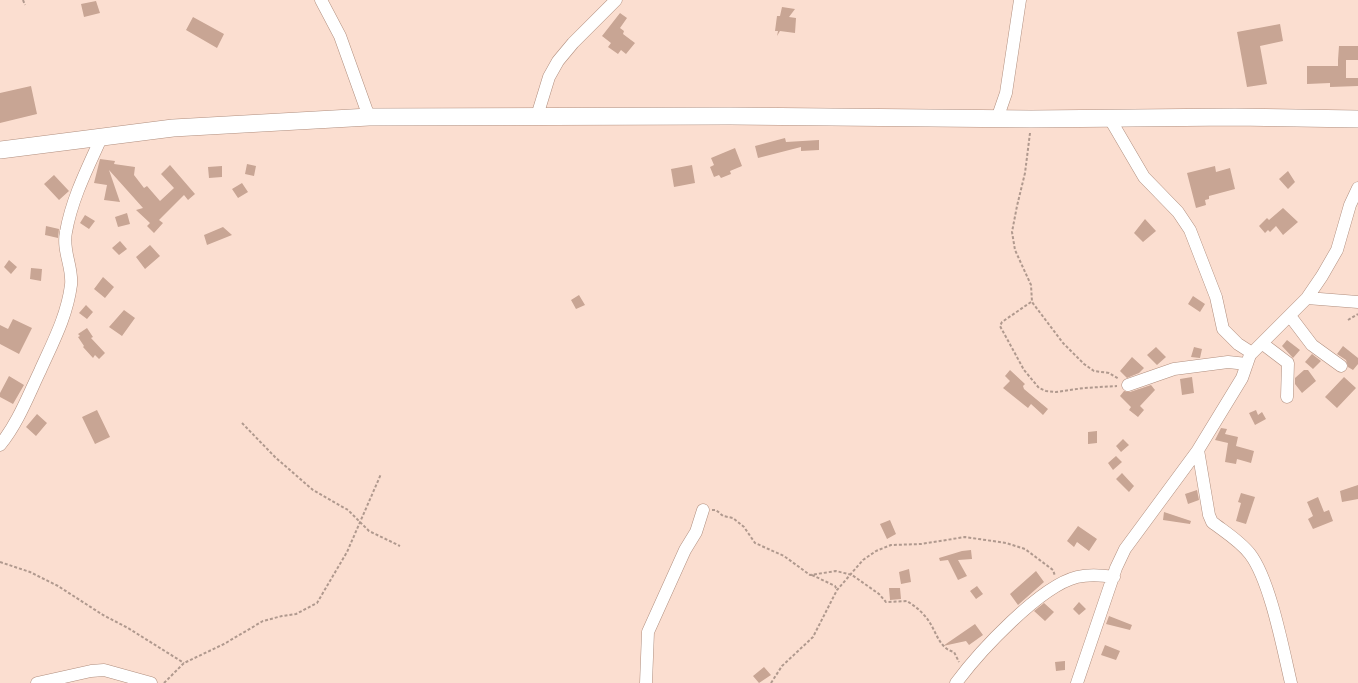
<!DOCTYPE html>
<html>
<head>
<meta charset="utf-8">
<style>
  body { margin:0 }
  canvas { display:block; background:#fbded0 }
</style>
</head>
<body>
<canvas width="1358" height="683"></canvas>
<script>
const g = document.querySelector('canvas').getContext('2d');
g.lineJoin = 'round';
function fill(path, color) {
  g.fillStyle = color;
  g.fill(path, 'evenodd');
}
function stroke(path, color, width, dash) {
  g.strokeStyle = color;
  g.lineWidth = width;
  g.lineCap = dash ? 'butt' : 'round';
  g.setLineDash(dash || []);
  g.stroke(path);
}
const building = new Path2D(`
  M96,1L100,13L84,17L81,4Z
  M782,7L795,9L789,17L796,18L795,33L780,31L777,36L778,31H775L777,16H780Z
  M620,13L627,18L620,28L624,31L623,34L635,43L626,54L621,50L618,54L608,47L611,43L602,36Z
  M193,17L224,34L217,48L186,30Z
  M1280,24L1283,41L1260,46L1267,84L1247,87L1237,32Z
  M1339,46H1358V60H1346V78H1358V86L1330,87V83L1307,84V66H1338V60H1341H1338Z
  M31,86L37,114L0,123V93Z
  M785,138L786,142L819,140V150L801,151V147L758,158L755,146Z
  M735,148L742,166L730,171L731,174L721,178L719,175L714,177L710,167L714,165L711,158Z
  M100,159L115,161L114,164L135,167L134,175L144,188L147,186L160,201L174,188L161,174L170,165L195,194L188,200L184,195L159,220L163,223L154,233L147,226L150,223L136,210L143,208L109,170L120,202L104,200L107,185L94,183Z
  M247,164L256,166L254,176L245,174Z
  M692,165L695,183L674,187L671,169Z
  M222,166V177L209,178L208,167Z
  M1215,166L1216,172L1230,168L1235,189L1209,196V199L1205,200L1206,205L1196,208L1187,173Z
  M1288,171L1295,182L1288,189L1279,179Z
  M54,175L69,191L59,200L44,184Z
  M242,183L248,192L238,198L232,189Z
  M1283,208L1298,222L1283,235L1276,226L1270,232L1268,230L1265,233L1259,226L1267,218L1269,220Z
  M127,213L130,224L118,227L115,217Z
  M85,215L95,221L89,229L80,223Z
  M1145,219L1156,231L1143,242L1134,233Z
  M46,226L59,229L58,238L45,235Z
  M223,227L232,235L207,245L204,235Z
  M120,241L127,249L119,255L112,248Z
  M150,245L160,256L145,269L136,257Z
  M9,260L17,267L11,274L4,267Z
  M31,268L42,269L41,281L30,279Z
  M103,277L114,287L105,298L94,289Z
  M579,295L585,305L576,309L571,300Z
  M1193,296L1205,304L1200,312L1188,304Z
  M86,305L93,312L87,319L79,313Z
  M124,310L135,318L122,336L109,327Z
  M13,319L32,328L19,354L0,344V325L8,329Z
  M87,328L93,337L91,338L105,353L99,359L95,355L93,358L83,347L84,346L78,337L80,336L78,334Z
  M1287,340L1300,350L1293,358L1282,346Z
  M1343,346L1358,358V364L1353,370L1348,367L1346,360L1337,354Z
  M1156,347L1166,357L1157,365L1147,355Z
  M1194,347L1202,349L1200,358L1191,357Z
  M1312,354L1321,361L1313,369L1305,362Z
  M1132,357L1144,368L1139,373L1127,378L1120,371Z
  M1010,370L1025,384L1023,386L1024,389L1048,409L1043,415L1031,404L1028,408L1003,388L1010,381L1005,376Z
  M1304,370H1308L1316,381L1302,393L1295,384V378Z
  M9,376L24,385L13,404L0,397V393Z
  M1192,377L1194,393L1182,395L1180,379Z
  M1344,377L1356,388L1337,408L1325,397Z
  M1151,385L1155,390L1140,406L1144,410L1138,417L1129,410L1131,407L1120,396L1124,391L1130,392Z
  M97,410L110,437L95,444L82,417Z
  M1256,410L1258,415L1262,412L1266,419L1255,425L1249,413Z
  M37,414L47,423L36,436L26,427Z
  M1221,428L1227,429L1225,434L1238,437L1236,446L1254,451L1251,463L1237,459L1236,464L1225,462L1228,443L1215,440Z
  M1097,431V443L1088,444V432Z
  M1123,439L1129,445L1121,452L1116,446Z
  M1116,456L1122,462L1113,470L1108,463Z
  M1122,473L1134,486L1129,492L1116,479Z
  M1358,485V499L1342,502L1340,491Z
  M1197,490L1199,500L1188,504L1185,494Z
  M1241,493L1255,497L1246,524L1236,521L1241,503L1238,502Z
  M1318,497L1324,512L1329,510L1333,521L1313,529L1308,519L1313,516L1307,502Z
  M1164,512L1191,521L1190,524L1163,520Z
  M890,520L896,534L887,539L880,524Z
  M1078,526L1097,539L1089,551L1077,542L1074,547L1067,541Z
  M971,550L972,559L958,560L967,576L958,580L948,560L940,561L939,558L962,551Z
  M909,569L911,582L901,584L899,572Z
  M1036,571L1044,582L1018,605L1010,594Z
  M977,586L983,594L976,599L970,591Z
  M889,588H900L901,599L890,600Z
  M1079,602L1086,609L1079,615L1073,609Z
  M1044,603L1054,612L1045,621L1034,611Z
  M1109,616L1132,625L1130,630L1106,624Z
  M975,624L983,635L969,645L966,641L943,646Z
  M1105,645L1120,651L1116,660L1101,655Z
  M1065,661V670L1056,671L1055,662Z
  M764,667L771,675L759,683L753,676Z`);
const path = new Path2D(`
  M23,0L25,5
  M1030,133L1025,173L1017,206L1012,232L1015,250L1031,285L1032,302L1063,343L1084,364L1094,371L1109,373L1119,379
  M1031,302L1002,322L1000,326L1024,370L1039,388L1046,391L1056,392L1084,388L1117,386
  M1348,320L1358,314
  M242,423L276,458L313,490L348,510L369,531L400,546
  M712,510H716L723,516L733,518L744,527L755,543L784,556L810,575L836,571L852,575L879,594L886,602L907,601C913,605 919,609 924,615C936,627 937,648 954,652L959,662
  M0,562L30,572L58,586L103,615L128,628L184,663
  M812,575L835,586L837,590
  M164,683L184,663L224,644L263,621L282,616L296,614L317,603L347,552L381,474
  M771,683L782,666L813,637L837,590L863,560L876,551L891,545L921,544L965,537L1006,543L1025,549L1053,570L1055,576`);
const minor = new Path2D(`
  M321,0L340,36L369,117
  M537,116L549,77L558,61L573,43L616,0
  M997,119L1006,93L1020,0
  M1110,119L1144,177L1178,212L1190,230L1216,297L1223,329L1238,344L1252,353
  M1307,298L1358,302
  M1290,316L1312,345L1341,366
  M1263,344L1288,363L1287,397
  M1128,385L1174,369L1228,362L1247,364
  M0,445C18,423 28,396 40,371C53,342 67,316 71,285C73,267 62,251 66,232C72,198 88,167 102,136
  M1198,450L1209,515L1212,522C1225,532 1240,541 1250,554C1270,580 1283,649 1291,683
  M37,683L91,671L104,670L151,683
  M646,683L648,632L685,550L696,532L703,510
  M956,683C979,652 1040,586 1077,577C1089,574 1102,575 1114,577
  M1077,683L1116,568L1125,549L1198,450L1242,378L1250,355L1307,298L1322,276L1337,250L1350,205L1358,188`);
const secondary = new Path2D(`
  M0,150L173,128L369,117L730,116L1031,119L1235,117L1358,119`);
fill(building, '#c8a594');
stroke(minor, '#b08e7e', 13);
stroke(secondary, '#b08e7e', 18);
stroke(path, '#b0998e', 2, [3, 2]);
stroke(minor, '#fff', 12);
stroke(secondary, '#fff', 17);
</script>
</body>
</html>
